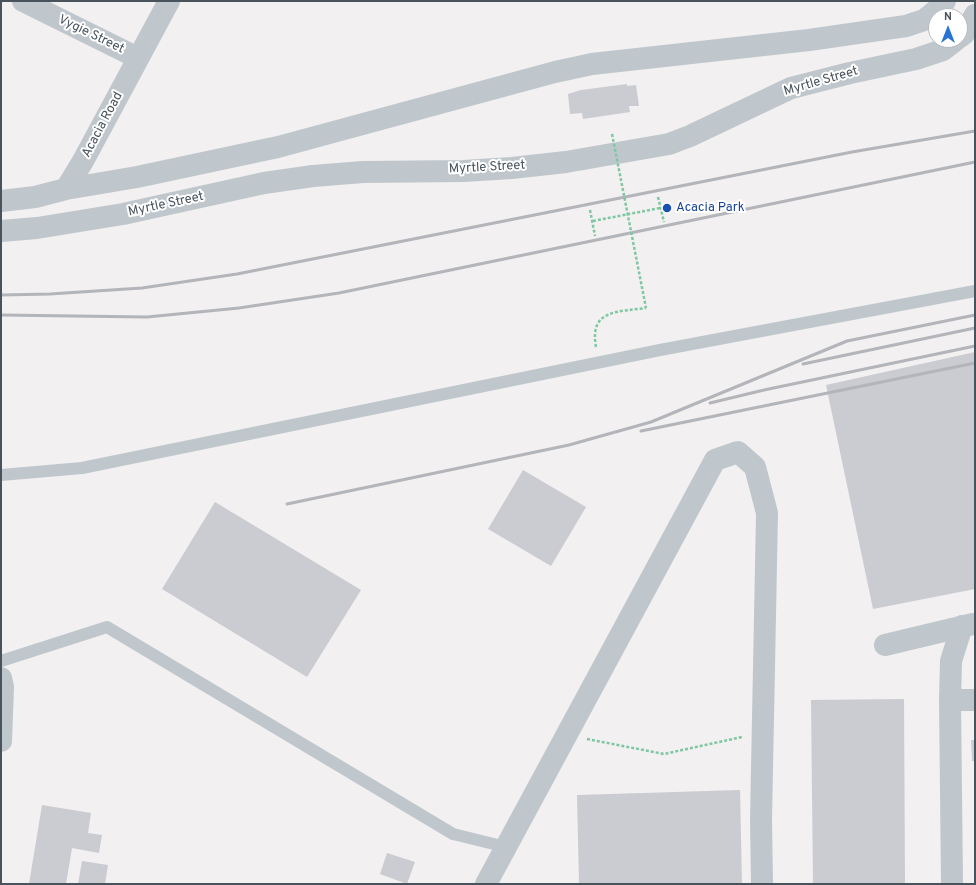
<!DOCTYPE html>
<html>
<head>
<meta charset="utf-8">
<style>
  body { margin:0 }
  #map { position:relative; width:976px; height:885px; overflow:hidden; background:#f2f0f0; font-family:Overpass,sans-serif }
  canvas { display:block }
  .frame { position:absolute; inset:0; border:2px solid #49535c; pointer-events:none }
  .north { position:absolute; left:928px; top:8px; width:40px; height:40px; box-sizing:border-box; background:#fff; border:1px solid #b6babe; border-radius:50%; rotate:0deg; font-size:11px; font-weight:700; line-height:16px; text-align:center; color:#49535c }
  .north::after { content:''; display:block; margin:auto; width:14px; height:18px; background:#2973d4; clip-path:polygon(50% 0,100% 100%,50% 72%,0 100%) }
</style>
</head>
<body>
<div id="map">
<canvas width="976" height="885"></canvas>
<div class="frame"></div>
<div class="north">N</div>
</div>
<script>
const g = document.querySelector('canvas').getContext('2d');
g.lineJoin = 'round';
function fill(path, color) {
  g.fillStyle = color;
  g.fill(path, 'evenodd');
}
function stroke(path, color, width, dash) {
  g.strokeStyle = color;
  g.lineWidth = width;
  g.lineCap = dash ? 'butt' : 'round';
  g.setLineDash(dash || []);
  g.stroke(path);
}
function drawText(font, color, halo, rows, align = 'center') {
  g.font = font + ' Overpass,sans-serif';
  g.lineWidth = 4;
  g.setLineDash([]);
  g.textBaseline = 'middle';
  g.strokeStyle = halo;
  g.fillStyle = color;
  for (const [text, x, y, turn = 0] of rows) {
    g.save();
    g.translate(x, y);
    g.rotate((+turn || 0) * Math.PI / 180);
    g.textAlign = isNaN(turn) ? turn : align;
    if (halo) g.strokeText(text, 0, 0);
    g.fillText(text, 0, 0);
    g.restore();
  }
}
const building = new Path2D(`
  M627,84V86L636,85L639,106H629L630,112L583,119L582,113L570,114L568,94L581,90Z
  M975,352V589L873,609L826,385Z
  M523,470L586,507L551,566L488,529Z
  M215,502L361,590L307,677L162,589Z
  M904,699L905,884H813L811,700Z
  M971,740H975V761H972Z
  M740,790L742,884H579L577,795Z
  M42,805L91,813L88,833L102,835L99,853L72,848L66,884H29Z
  M387,853L415,862L407,884L380,874Z
  M82,861L108,865L105,884H78Z`);
const path = new Path2D(`
  M658,197L664,222
  M590,210L595,236
  M593,221L660,208
  M596,347C589,309 618,312 646,308
  M587,739L664,754L742,737`);
const lane = new Path2D(`
  M1,475L82,468L660,350L975,291
  M1,661L107,627L453,834L506,847`);
const street = new Path2D(`
  M23,1L138,58
  M960,37L964,34L975,15
  M66,189L137,177L278,147L555,72L592,64L809,40L906,26L924,20L939,8L945,1
  M1,201L35,197L66,189L83,161L169,1
  M1,231L37,228L123,214L264,183L313,176L363,172L463,171L512,168L566,162L669,144L690,136L791,88L850,73L916,59L943,50L956,40
  M885,645L973,624
  M1,678L3,687L1,741
  M950,700H975
  M486,884L715,460L738,452L755,467L767,513L761,820L762,884
  M952,884L950,700L951,661L962,626`);
const rail = new Path2D(`
  M1,295L50,294L142,288L237,274L852,152L975,131
  M1,315L147,317L239,308L339,293L975,162
  M803,364L975,328
  M710,403L764,390L975,346
  M641,431L975,363
  M287,504L569,445L651,422L847,341L975,315`);
const pathBridge = new Path2D(`
  M612,134L646,308`);
const markers = [
  [667,208,5,"#1a4fb4"]
];
const streetNames = [
  ["Vygie Street",91,35,26],
  ["Myrtle Street",821,82,-16],
  ["Acacia Road",103,125,-62],
  ["Myrtle Street",487,168,-3],
  ["Myrtle Street",166,205,-12]
];
const transitNames = [
  ["Acacia Park",676,208]
];
fill(building, '#caccd2');
stroke(path, '#7dc7a3', 2.5, [3, 2]);
stroke(lane, '#bfc7cd', 12);
stroke(street, '#bfc7cd', 22);
stroke(rail, '#b3b5ba', 3);
stroke(pathBridge, '#7dc7a3', 2.5, [3, 2]);
for (const [x, y, r, color] of markers) {
  const dot = new Path2D();
  dot.arc(x, y, r, 0, 2 * Math.PI);
  g.fillStyle = color;
  g.fill(dot);
  stroke(dot, '#fff', 1.5);
}
drawText('13px', '#49535c', '#fff', streetNames);
drawText('13px', '#164399', '#fff', transitNames, 'left');
</script>
</body>
</html>
